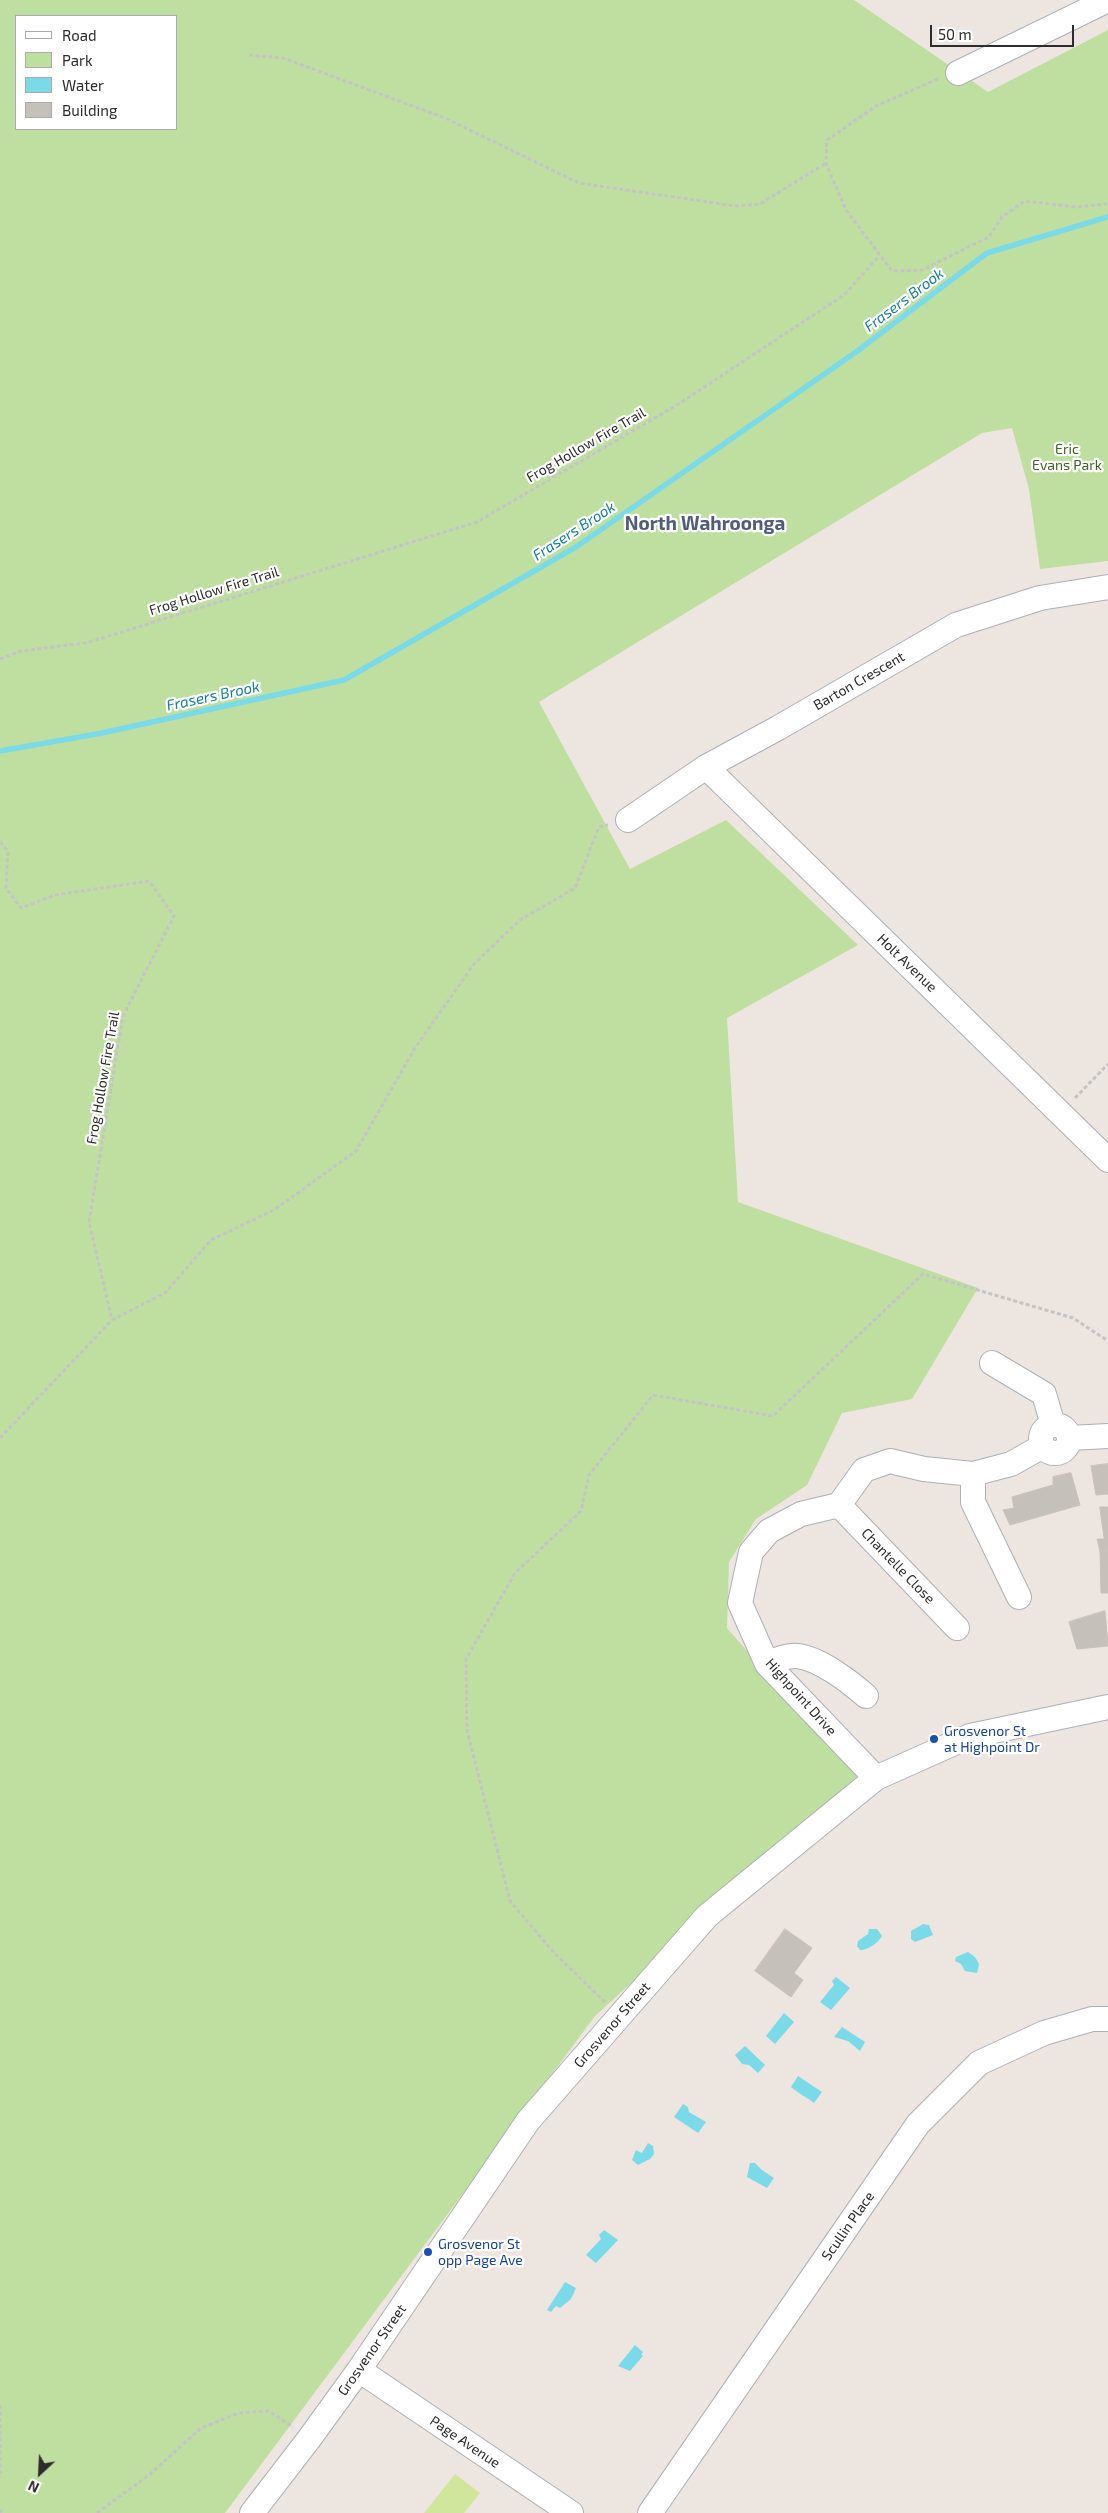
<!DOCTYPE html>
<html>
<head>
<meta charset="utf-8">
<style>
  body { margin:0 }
  #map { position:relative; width:1108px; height:2513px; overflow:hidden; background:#ede5e0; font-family:"Exo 2",sans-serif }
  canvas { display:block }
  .legend { position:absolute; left:15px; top:15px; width:162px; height:115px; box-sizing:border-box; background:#fff; border:1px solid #ababab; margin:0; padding:6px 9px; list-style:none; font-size:15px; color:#2c2c2c }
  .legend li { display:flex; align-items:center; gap:10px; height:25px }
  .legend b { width:25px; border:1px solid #ababab }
  .north { position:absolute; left:15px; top:2448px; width:50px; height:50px; -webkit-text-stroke:4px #fff; paint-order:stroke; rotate:205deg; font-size:14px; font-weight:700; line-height:20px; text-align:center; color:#2c2c2c }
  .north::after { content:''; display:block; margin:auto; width:18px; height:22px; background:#2c2c2c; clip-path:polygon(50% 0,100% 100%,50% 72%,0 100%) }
  .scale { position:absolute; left:930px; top:25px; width:144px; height:22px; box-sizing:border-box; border:2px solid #2c2c2c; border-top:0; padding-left:6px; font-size:15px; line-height:18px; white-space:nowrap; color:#2c2c2c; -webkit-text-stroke:4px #fff; paint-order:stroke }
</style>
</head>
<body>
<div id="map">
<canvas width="1108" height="2513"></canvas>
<ul class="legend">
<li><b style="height:6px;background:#fff"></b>Road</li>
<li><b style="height:14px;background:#bfdfa0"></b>Park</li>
<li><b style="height:14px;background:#7bdae7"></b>Water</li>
<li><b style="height:14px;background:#c6c0bb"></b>Building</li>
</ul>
<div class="north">N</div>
<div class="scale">50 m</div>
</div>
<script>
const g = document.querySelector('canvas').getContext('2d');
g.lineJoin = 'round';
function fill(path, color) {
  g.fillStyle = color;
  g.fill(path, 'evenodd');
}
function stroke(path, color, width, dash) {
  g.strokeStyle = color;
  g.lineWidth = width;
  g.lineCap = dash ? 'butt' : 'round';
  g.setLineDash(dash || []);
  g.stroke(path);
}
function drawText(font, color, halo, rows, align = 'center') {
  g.font = font + ' "Exo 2",sans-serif';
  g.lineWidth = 4.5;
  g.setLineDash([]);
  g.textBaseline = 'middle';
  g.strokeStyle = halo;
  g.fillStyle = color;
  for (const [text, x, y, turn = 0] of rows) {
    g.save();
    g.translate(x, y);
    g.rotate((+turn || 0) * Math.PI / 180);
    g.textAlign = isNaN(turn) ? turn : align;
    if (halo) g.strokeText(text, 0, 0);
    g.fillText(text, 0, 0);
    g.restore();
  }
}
const green = new Path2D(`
  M0,0H854L988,92L1108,30V561L1040,569L1029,489L1012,428L982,433L539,702L630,869L726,820L858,945L727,1018L738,1202L978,1288L912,1399L842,1413L807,1485L756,1519L729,1562L727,1628L857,1777L595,2016L225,2513H0ZM16,16H176V129H16Z`);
const pitch = new Path2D(`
  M455,2474L480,2493L464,2513H424Z`);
const water = new Path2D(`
  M923,1924L929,1925L933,1935L915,1942L911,1939V1931Z
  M869,1929H877L882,1936C878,1943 868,1950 860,1950L857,1946L858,1941L868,1934Z
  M968,1952L975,1957L979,1964L977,1973L965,1971L961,1964L955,1961L956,1957Z
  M836,1977L850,1988L831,2010L820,2002L834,1985L832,1981Z
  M784,2013L794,2022L775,2044L766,2036Z
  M842,2027L865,2042L860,2051L848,2041L834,2037Z
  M745,2046L765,2065L758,2073L749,2065L742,2064L735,2055Z
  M798,2076L822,2092L814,2103C807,2097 799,2094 791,2087Z
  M683,2104L688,2107L689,2112L706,2122L698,2133L674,2117Z
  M648,2143L653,2146L654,2154L650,2159L638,2165L632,2160L636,2150L642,2153Z
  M750,2163H755L762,2170L774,2178L767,2188L747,2177Z
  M604,2230L618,2240L596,2263L586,2255L601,2239L599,2235Z
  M565,2282L576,2288L571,2299L560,2308L556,2306L551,2312L547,2310Z
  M635,2345L643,2352L641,2355L643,2356L630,2371L618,2366Z`);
const stream = new Path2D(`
  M0,751L102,733L344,680L576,547L856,352L987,253L1108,217`);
const building = new Path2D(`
  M1108,1464V1494L1096,1495L1091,1466Z
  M1071,1473L1080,1505L1010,1525L1003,1510L1014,1508L1012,1497L1053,1485V1477Z
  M1100,1507H1108V1550L1100,1551L1097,1539H1104Z
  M1108,1550V1593H1101L1100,1551Z
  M1105,1611L1108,1646L1077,1649L1069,1622Z
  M785,1929L812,1948L794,1973L803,1980L791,1997L755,1971Z`);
const path = new Path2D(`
  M249,55L283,58L445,118L579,183L735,206L760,204L826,163
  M938,79L876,106L827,140L826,163L846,210L892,271L922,270L989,237L1002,217L1025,201L1076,207L1107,204
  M0,659L21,651L86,643L477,522L677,405L844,295L879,256
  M0,842L8,851L6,888L21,908L55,895L149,881L174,916L123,1016L89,1222L112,1320
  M1075,1098L1108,1064
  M0,1438L112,1320L165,1293L211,1240L274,1210L356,1151L415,1048L474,964L520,920L575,888L599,827L608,825
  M605,2002L555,1954L510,1901L467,1730L466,1659L515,1573L581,1511L589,1475L653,1395L773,1416L923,1274L1073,1318L1108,1341
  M0,2405V2477
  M0,2510L1,2513
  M97,2513L149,2475L201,2428L239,2413L269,2411L293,2427`);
const minor = new Path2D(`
  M958,73L1108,0
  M706,767L1108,1160
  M628,820L706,767L778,728L956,625L1040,598L1108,587
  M992,1363L1044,1394L1053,1425
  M1041 1439a14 14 0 1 1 28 0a14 14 0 1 1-28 0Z
  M1070,1438L1108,1436
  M973,1474V1502L1019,1597
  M839,1505L957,1628
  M767,1664C776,1660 787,1655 797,1656C819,1658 850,1682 866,1696
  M876,1778L767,1664L740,1603L751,1552L769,1531L801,1514L839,1505L864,1470L890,1461L924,1469L973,1474L1011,1464L1043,1446
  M359,2370L571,2513
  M252,2513L309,2439L359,2370L528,2121L707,1916L876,1778L970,1736L1108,1707
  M650,2513L918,2124L979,2063L1044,2033L1092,2019H1108`);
const markers = [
  [934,1739,5,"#1a4fb4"],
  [428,2252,5,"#1a4fb4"]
];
const streetNames = [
  ["Frog Hollow Fire Trail",586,445,-30],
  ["Frog Hollow Fire Trail",214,591,-17],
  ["Barton Crescent",859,681,-30],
  ["Holt Avenue",907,963,44],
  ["Frog Hollow Fire Trail",103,1078,-80],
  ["Chantelle Close",898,1566,46],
  ["Highpoint Drive",801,1697,48],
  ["Grosvenor Street",612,2025,-49],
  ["Scullin Place",848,2226,-55],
  ["Grosvenor Street",372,2350,-55],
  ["Page Avenue",465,2442,34]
];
const parkNames = [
  ["Eric",1067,449],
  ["Evans Park",1067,465]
];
const transitNames = [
  ["Grosvenor St",944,1731],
  ["at Highpoint Dr",944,1747],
  ["Grosvenor St",438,2244],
  ["opp Page Ave",438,2260]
];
const waterNames = [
  ["Frasers Brook",904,300,-37],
  ["Frasers Brook",574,531,-33],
  ["Frasers Brook",213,696,-12]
];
const districtNames = [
  ["North Wahroonga",705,524]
];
fill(green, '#bfdfa0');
fill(pitch, '#d1e69d');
fill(water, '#7bdae7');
stroke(stream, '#7bdae7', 5.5);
fill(building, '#c6c0bb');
stroke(building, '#c8c1b9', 1);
stroke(minor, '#acb0b8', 26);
stroke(path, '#c4c4c4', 3, [4, 2.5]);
stroke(minor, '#fff', 24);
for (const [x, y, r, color] of markers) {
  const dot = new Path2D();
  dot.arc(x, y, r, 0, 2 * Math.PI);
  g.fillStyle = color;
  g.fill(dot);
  stroke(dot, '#fff', 2);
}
drawText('14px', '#2c2c2c', '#fff', streetNames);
drawText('14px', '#396620', '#fff', parkNames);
drawText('14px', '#164399', '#fff', transitNames, 'left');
drawText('italic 15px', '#177d96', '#fff', waterNames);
drawText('bold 19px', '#4f5d7a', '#fff', districtNames);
</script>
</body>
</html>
